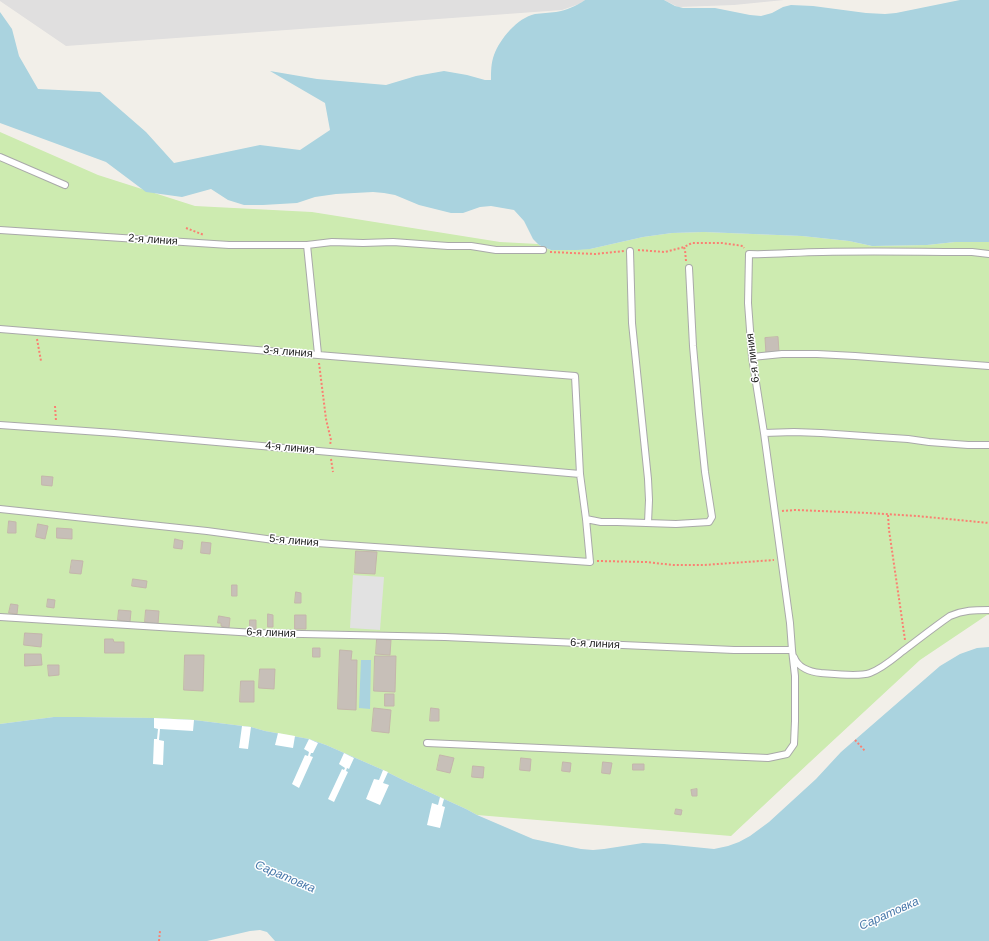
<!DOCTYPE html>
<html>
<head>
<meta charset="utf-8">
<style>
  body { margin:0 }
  canvas { display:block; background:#f2efe9 }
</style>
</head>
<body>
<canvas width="989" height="941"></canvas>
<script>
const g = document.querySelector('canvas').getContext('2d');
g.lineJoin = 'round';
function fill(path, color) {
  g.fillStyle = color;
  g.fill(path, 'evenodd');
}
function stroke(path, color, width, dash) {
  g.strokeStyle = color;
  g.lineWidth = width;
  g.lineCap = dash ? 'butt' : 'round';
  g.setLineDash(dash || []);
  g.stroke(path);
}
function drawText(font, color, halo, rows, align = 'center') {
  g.font = font + ' Helvetica,sans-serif';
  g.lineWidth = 3;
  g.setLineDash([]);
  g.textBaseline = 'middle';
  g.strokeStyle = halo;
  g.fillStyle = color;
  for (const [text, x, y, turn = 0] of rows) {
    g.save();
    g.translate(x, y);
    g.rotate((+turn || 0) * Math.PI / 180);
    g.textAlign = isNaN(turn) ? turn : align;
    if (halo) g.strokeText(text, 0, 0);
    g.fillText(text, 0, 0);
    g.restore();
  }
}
const residential = new Path2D(`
  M0,0H585L579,4L562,10L66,46L0,1Z
  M664,0H784L734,5L678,7Z`);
const grass = new Path2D(`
  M0,132L98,175L195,206L312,212L500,242L538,244L542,247L551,250L590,249L643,237L672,233L704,232L802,236L849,241L872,246L927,245L955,242H989V615H987L920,660L810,762L731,836L477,815L466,809L407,782L383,770L326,745L309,739L265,731L251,727L194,720L154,718L80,717H54L0,724Z`);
const parking = new Path2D(`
  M353,575L384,577L380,630L350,628Z`);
const water = new Path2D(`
  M585,0H664L675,6L683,8H715L750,15L761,16L772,13L783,7L791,5L813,6L866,13L885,14L896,13L960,0H989V242H955L927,245L872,246L849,241L802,236L704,232L672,233L643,237L590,249L577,250H551L539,245L533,239L524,221L514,210L491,206L480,207L463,213H451L419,205L395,195L384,193L373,192L336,194L315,197L297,203L263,205H244L228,200L211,189L182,197L146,192L106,162L0,123V12L12,29L19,56L38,89L100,92L146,132L174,163L260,145L300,150L330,130L325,103L270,71L317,79L386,85L416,76L444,71L467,75L485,80H491C491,72 491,63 494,55C500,39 517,18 535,14C542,13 549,13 556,12C567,10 576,6 585,0Z
  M989,647V941H275L267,932L260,930L250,931L207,941H0V724L54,717H80L154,718L194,720L251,727L265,731L309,739L326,745L383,770L407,782L466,809L477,815L533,839L581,849L593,850L604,849L643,843L664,844L714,849L728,846L739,842L750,836L769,822L816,779L841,752L940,666L960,654L977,648Z
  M361,660H371L370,709L359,708Z`);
const pier = new Path2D(`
  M154,718L194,720L193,731L160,729L159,740L164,741L163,765L153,764L154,739H157L158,729L154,728Z
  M242,726L251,727L248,749L239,748Z
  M278,733L295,736L293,748L275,745Z
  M309,739L318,743L313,753H311L310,756L313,757L299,788L292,784L305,755L308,756L309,752L304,749Z
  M344,753L354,758L349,769L347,768L346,771L348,772L334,802L328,799L342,769L344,770L345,768L339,764Z
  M383,770L388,772L383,783L389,785L380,805L366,799L374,779L379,780Z
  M440,797L444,799L442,806L445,807L440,828L427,825L432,803L438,805Z`);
const building = new Path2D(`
  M778,337L779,352L766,354L765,338Z
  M42,476L53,477L52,486L42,485Z
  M9,521L16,522V533H8Z
  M38,524L48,526L45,539L36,537Z
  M57,528L72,529V539L57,538Z
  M175,539L183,541L182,549L174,548Z
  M202,542L211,543L210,554L201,553Z
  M356,551L377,552L375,574L355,573Z
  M72,560L83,561L81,574L70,573Z
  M133,579L147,581L146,588L132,586Z
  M232,585H237V596H232Z
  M296,592L301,593V603H295Z
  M48,599L55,600L54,608L47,607Z
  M11,604L18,605L17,614L9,613Z
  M119,610L131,611L130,622L118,620Z
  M146,610L159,611L158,624L145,622Z
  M268,614L273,615V627H268Z
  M295,615H306V629H295Z
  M219,616L230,618L229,628L221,626V623H218Z
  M250,620H256V629H250Z
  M25,633L42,634L41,647L24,645Z
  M105,639H113L114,642H124V653H105Z
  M377,639L391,640L390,655L376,654Z
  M313,648H320V657H313Z
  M340,650L352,651L351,660H357L356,710L338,709Z
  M25,654H41L42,665L25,666Z
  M185,655H204L203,691L184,690Z
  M375,656H396L395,692L374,691Z
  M48,665H59V675L49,676Z
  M260,669H275L274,689L259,688Z
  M241,681H254V702H240Z
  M385,694H394V706H385Z
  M374,708L391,710L389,733L372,731Z
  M431,708L439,709V721H430Z
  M440,755L454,758L450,773L437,770Z
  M521,758L531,759L530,771L520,770Z
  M563,762L571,763L570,772L562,771Z
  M603,762L612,763L610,774L602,773Z
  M633,764H644V770H633Z
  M473,766L484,767L483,778L472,777Z
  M697,789V796H692L691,790Z
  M676,809L682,810L681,815L675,814Z`);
const path = new Path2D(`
  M186,228L204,235
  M638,250L665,252L684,247
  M550,252L595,254L624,251
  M686,261L685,250L684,247L692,243H722L743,246L744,248
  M37,339L41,361
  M319,363L326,419L331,440L330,445
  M55,406L56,421
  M331,459L333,472
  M782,511L795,510L869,513L917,516L989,523
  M888,515L889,530L905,640
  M597,561L646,562L673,565H704L774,560
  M855,740L865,751
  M159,941L160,931`);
const service = new Path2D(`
  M0,157L65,185
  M0,230L229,245H307L332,242L363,243L393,242L448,246H471L496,250H543
  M307,245L318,354
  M630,251L632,323L648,479L649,500L648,523
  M0,329L575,376L580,474L586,519L590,562L274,540L207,531L0,509
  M752,357L782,354H817L855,356L989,366
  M0,425L114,433L580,474
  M764,433L794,432L821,433L878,437L908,439L929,442L968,445H989
  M586,519L601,522H617L676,524L709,522L712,517L705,472L699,414L693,346L689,268
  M0,617L255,633L445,637L734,650H792L790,623L764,433L752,357L748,303L749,254C773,255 797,252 822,252C872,251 922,252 972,252L989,254
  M794,657C798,668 811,672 821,673C834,674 859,677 870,673C883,668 893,659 903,651C919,639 934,627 950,616C964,610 974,610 989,610
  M427,743L768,758L787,754L794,744L795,721V676L792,650`);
const streetNames = [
  ["2-я линия",153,240,4],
  ["3-я линия",288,352,5],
  ["6-я линия",753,358,-97],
  ["4-я линия",290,448,5],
  ["5-я линия",294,541,5],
  ["6-я линия",271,633,2],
  ["6-я линия",595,644,3]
];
const waterNames = [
  ["Саратовка",285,877,23],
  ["Саратовка",889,914,-24]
];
fill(residential, '#e0dfdf');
fill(grass, '#cdebb0');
fill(parking, '#e2e2e2');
fill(water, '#aad3df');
fill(pier, '#fff');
fill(building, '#c7bfb8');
stroke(building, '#c4b6ab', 1);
stroke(service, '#a9a9a9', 8);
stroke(path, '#fa8072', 2, [2, 2]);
stroke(service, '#fff', 6);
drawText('11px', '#222', '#fff', streetNames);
drawText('italic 12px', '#4a7aab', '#fff', waterNames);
</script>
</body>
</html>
